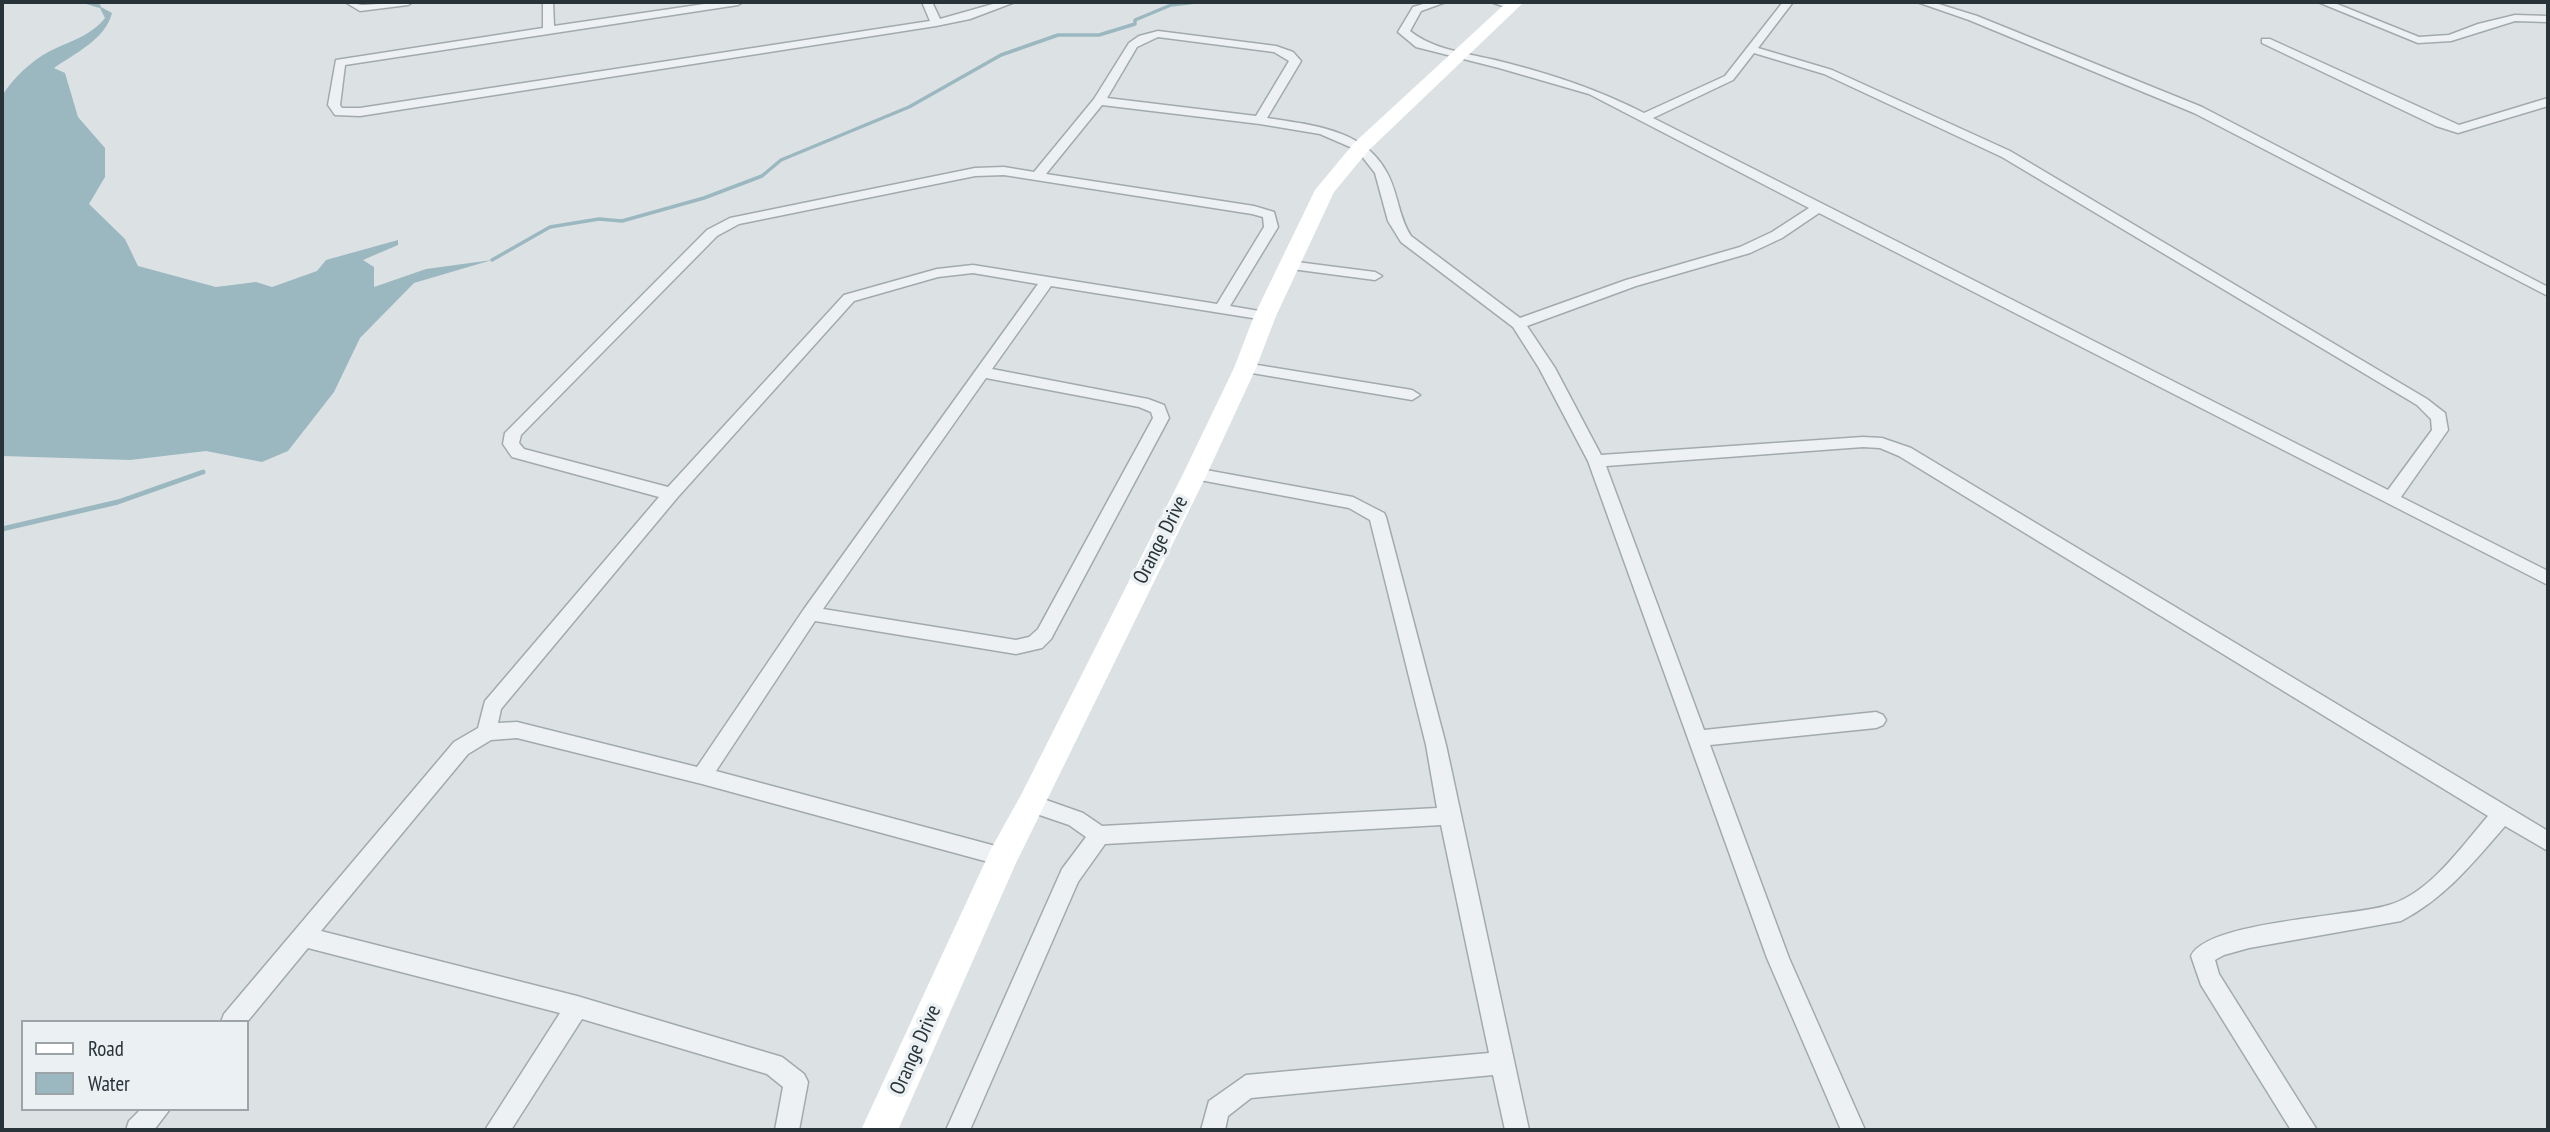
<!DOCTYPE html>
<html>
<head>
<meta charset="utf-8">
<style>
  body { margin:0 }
  #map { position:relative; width:2550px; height:1132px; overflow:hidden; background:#dce2e4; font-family:"PT Sans Narrow",sans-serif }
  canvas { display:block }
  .frame { position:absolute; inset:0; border:4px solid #283339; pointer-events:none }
  .legend { position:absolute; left:21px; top:1020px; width:228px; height:91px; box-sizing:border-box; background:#ebf0f2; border:2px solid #9da4a8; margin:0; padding:9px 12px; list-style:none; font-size:21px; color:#283339 }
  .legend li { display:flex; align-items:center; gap:14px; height:35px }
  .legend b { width:35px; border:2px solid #9da4a8 }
</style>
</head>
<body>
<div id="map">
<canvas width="2550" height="1132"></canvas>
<div class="frame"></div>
<ul class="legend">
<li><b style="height:9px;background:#fff"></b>Road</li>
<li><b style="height:19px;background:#9bb8c1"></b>Water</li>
</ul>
</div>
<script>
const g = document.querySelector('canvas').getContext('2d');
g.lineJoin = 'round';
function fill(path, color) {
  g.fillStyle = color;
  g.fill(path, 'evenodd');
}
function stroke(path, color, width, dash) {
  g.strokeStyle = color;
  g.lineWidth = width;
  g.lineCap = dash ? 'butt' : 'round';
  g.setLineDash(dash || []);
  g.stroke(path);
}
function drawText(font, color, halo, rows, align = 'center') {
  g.font = font + ' "PT Sans Narrow",sans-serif';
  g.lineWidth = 7;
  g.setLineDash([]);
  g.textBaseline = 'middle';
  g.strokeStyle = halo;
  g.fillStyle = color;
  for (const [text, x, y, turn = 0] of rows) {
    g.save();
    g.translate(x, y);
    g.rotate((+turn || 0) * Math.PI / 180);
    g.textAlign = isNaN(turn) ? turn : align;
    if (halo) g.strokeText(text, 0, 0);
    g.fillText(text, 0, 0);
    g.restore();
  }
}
const water = new Path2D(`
  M99,6L112,13C105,40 75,53 54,68L65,73L78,117L105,148V177L89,204L125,239L138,266L216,287L256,282L272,287L317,271L326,260L398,240V245L363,260L374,267V287L426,269L492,260L414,283L360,338L334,392L288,451L262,462L206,451L130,460L2,456V96C13,78 31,61 50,51C70,41 91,36 105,18Z`);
const streamFar1 = new Path2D(`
  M86,2L99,6
  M492,260L550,227L599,219L622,221L704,198L762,176L781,160L909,107L1001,55L1058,35H1099L1135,24V20L1171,5L1196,2`);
const stream = new Path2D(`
  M2,529L118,502L203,472`);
const street = new Path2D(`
  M345,2L362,5L413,2L408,5L360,11Z
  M543,2H553L554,26L718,2H743L738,5L345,65L340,105L342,108H360L930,21L922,2H932L940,19L1000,2H1015L970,19L936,26L360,116L335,115L328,105L336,60L543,28Z
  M1430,2H1446L1421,11L1410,31C1436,52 1475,54 1507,63C1557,76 1598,90 1644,113L1725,76L1783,2H1793L1758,48L1832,70L2010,151L2427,399L2445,413L2448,430L2401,497L2548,571V585L1819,213L1782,238L1750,253L1636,286L1527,326L1555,368L1601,455L1863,437L1882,438L1911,448L2548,831V851L2505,826C2473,863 2445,898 2401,921L2249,948L2224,955L2215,960L2219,974L2317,1130H2291L2201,985L2191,956C2207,921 2351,917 2389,905C2430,893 2461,847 2488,816L1899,456L1880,448L1863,447L1606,466L1704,730L1876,712L1883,715L1886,720L1883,725L1876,728L1710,745L1789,958L1865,1130H1841L1767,958L1588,461L1539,368L1513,327L1401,242L1388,221L1375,173L1357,150L1320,134L1260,124L1102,105L1046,174L1254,206L1274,212L1278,227L1230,306L1265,312L1272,316L1265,320L1051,286L992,369L1148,399L1164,405L1169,418L1051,639L1042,648L1016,654L815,621L716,771L1003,848L1010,851L1014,857L1010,863L1003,866L702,784L517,738L491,740L468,754L321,931L577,996L782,1057L804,1074L808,1082L799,1130H775L783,1087L767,1074L582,1019L511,1130H485L560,1013L308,948L247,1022H221L224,1014L454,742L478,728L485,701L659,497L512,457L503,444L505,433L707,230L730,218L975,168L1004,167L1034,172L1094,99L1129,43L1139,36L1158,31L1276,46L1293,52L1301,61L1267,118C1311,125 1363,129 1386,171C1398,191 1398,216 1411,236L1520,318L1626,280L1740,247L1772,232L1809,208L1589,94L1499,68L1416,47L1398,32L1413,7ZM1158,37L1274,52L1289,61L1256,116L1107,98L1137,47ZM1754,53L1824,74L2002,157L2417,405L2431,419L2432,430L2388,490L1653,118L1733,80ZM1004,175L1252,214L1263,217L1264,227L1217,304L973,265L937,269L844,295L668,487L524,449L519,443L521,435L717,236L739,224L975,176ZM973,273L1038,284L804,609L697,767L517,722L498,723L501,709L677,498L854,301L938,277ZM986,378L1139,407L1151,412L1153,418L1038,629L1029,637L1016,640L823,609Z
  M1491,2H1507L1516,6L1511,9Z
  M1917,2H1932L1977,16L2202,107L2548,287V296L2194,113L1969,20Z
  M2318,2H2332L2419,37L2449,35L2478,24L2515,15L2548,16V22L2515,21L2451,41L2418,43Z
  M2262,39H2270L2459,125L2548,98V106L2458,133L2436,126L2262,43Z
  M1289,261L1375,272L1382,276L1375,280L1284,268V262Z
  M1245,363L1412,390L1420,395L1412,400L1240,371L1237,368L1240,365Z
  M1195,468L1353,497L1384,513L1386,517L1446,745L1529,1130H1505L1493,1075L1251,1098L1228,1116L1225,1130H1201L1209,1101L1246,1075L1489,1053L1441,825L1105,844L1078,882L970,1130H946L1062,869L1086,837L1069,825L1025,810L1022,804L1025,798L1032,795L1083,813L1102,826L1437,808L1426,745L1370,520L1349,508L1189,478L1187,474L1189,470Z
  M141,1109H170L154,1130H126L129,1121Z`);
const secondary = new Path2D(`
  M1507,2H1524L1368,151L1334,192L1276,316L1256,368L1207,474L1016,863L898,1130H861L992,847L1021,795L1183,474L1234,368L1254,316L1315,190L1354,143Z`);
const streetNames = [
  ["Orange Drive",1161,540,-63],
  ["Orange Drive",916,1050,-66]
];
fill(water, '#9bb8c1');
stroke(streamFar1, '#9bb8c1', 3.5);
stroke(stream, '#9bb8c1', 5);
stroke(street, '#a2aaad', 3);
fill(street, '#eef1f3');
fill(secondary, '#fff');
drawText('21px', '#283339', '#ebf0f2', streetNames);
</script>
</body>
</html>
